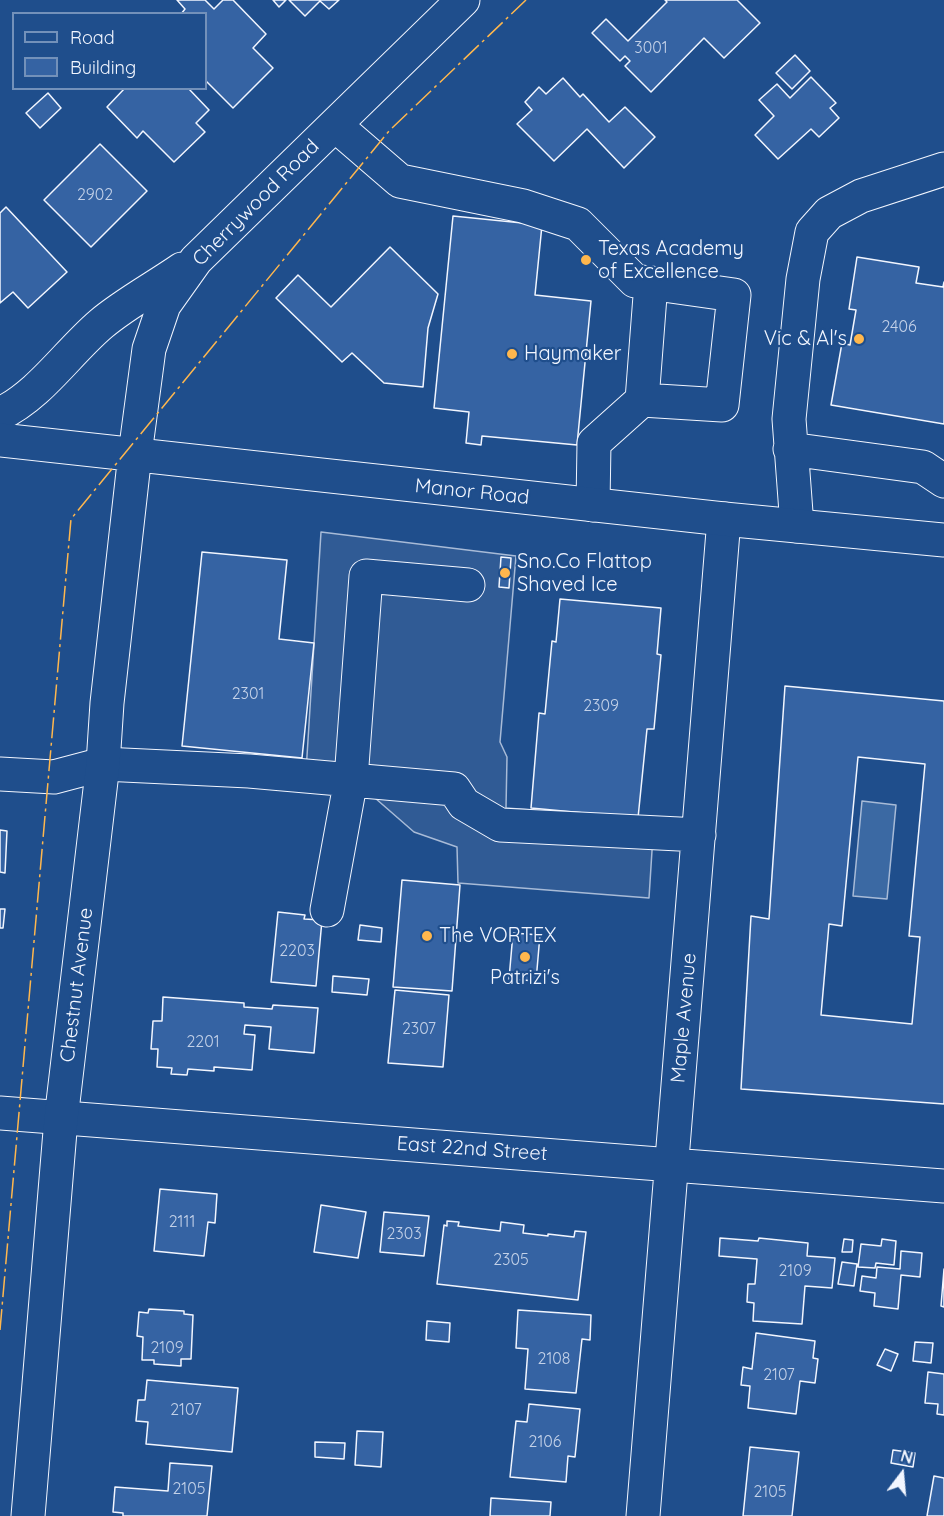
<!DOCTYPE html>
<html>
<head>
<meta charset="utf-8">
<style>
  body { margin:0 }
  #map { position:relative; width:944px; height:1516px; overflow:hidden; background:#1f4e8c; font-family:Quicksand,sans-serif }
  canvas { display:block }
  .legend { position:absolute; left:12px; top:12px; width:195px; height:78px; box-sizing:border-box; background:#1f4e8c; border:2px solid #7391ba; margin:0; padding:8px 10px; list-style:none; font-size:18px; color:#f2f6ff }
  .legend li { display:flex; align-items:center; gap:12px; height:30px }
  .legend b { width:30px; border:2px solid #7391ba }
  .north { position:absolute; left:872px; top:1444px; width:60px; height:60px; -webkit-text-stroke:4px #1f4e8c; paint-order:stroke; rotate:16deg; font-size:16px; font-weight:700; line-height:24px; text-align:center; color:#f2f6ff }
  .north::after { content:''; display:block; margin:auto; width:21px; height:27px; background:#f2f6ff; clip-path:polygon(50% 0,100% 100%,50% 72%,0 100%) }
</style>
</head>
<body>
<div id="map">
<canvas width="944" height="1516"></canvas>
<ul class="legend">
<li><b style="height:8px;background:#1f4e8c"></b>Road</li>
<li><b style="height:16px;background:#3563a3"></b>Building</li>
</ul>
<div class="north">N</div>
</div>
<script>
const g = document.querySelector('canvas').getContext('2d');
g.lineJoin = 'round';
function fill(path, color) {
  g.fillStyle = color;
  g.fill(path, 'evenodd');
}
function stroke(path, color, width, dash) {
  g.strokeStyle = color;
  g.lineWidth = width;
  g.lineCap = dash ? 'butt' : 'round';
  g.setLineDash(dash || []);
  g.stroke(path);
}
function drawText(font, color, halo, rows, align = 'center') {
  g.font = font + ' Quicksand,sans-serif';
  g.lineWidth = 4.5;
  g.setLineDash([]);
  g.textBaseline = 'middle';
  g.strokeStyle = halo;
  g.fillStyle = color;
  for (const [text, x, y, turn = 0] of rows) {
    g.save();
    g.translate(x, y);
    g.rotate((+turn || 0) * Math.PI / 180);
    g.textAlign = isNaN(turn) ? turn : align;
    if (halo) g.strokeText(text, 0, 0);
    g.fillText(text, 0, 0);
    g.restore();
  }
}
const parking = new Path2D(`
  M321,532L516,556L500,742L507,757L506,808L654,819L649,898L458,883L457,847L414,832L375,798L305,788Z`);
const water = new Path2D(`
  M862,801L896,805L887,899L853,896Z`);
const building = new Path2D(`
  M177,0H205L214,9L223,0H233L266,34L253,48L273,68L233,108L206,81V14H181L185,9Z
  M273,0H286L279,7Z
  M289,0H339L329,9L320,1L305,16Z
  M665,0H737L760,23L724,58L704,38L651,92L625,66L630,61L625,56L620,61L592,33L606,19L628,41L667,2Z
  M795,55L810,71L792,89L776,73Z
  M811,77L836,103L830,108L839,118L819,137L811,129L778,159L755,135L774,116L759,100L777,84L790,98Z
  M563,78L580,97L583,94L609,122L625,107L655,137L624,168L587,129L554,161L517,124L532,110L525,102L539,87L546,94Z
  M125,88H188L209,110L196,123L205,132L174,162L143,131L137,138L107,107Z
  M48,93L61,108L40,128L26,113Z
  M100,144L147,191L91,247L44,200Z
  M6,207L67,272L28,308L13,292L0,303V213Z
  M453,216L542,225L535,295L591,301L577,445L482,436L481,445L466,443L469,412L434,408Z
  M390,247L438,294L428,328L423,387L384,383L352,353L342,362L276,298L298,275L331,307Z
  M857,257L919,267L916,283L943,287L944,282V424L831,405L842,343L850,345L856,310L849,309Z
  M202,552L287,560L279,639L314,643L302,758L182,746Z
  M501,557L511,558L509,588L499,587Z
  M560,599L661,608L657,654L661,655L654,729H647L638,818L531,808L539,713L545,714L552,641L556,642Z
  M785,686L944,701V1104L741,1089L751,916L769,919ZM858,757L925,764L909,936L920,937L912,1024L821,1015L829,924L842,926Z
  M0,830L7,831L5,873L0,872Z
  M402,880L460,885L452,991L393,987Z
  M0,909H5L3,928H0Z
  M278,912L305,915L304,919L322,920L316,986L271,982Z
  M360,925L382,928L381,942L358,940Z
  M513,933L540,935L536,981L509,979Z
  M333,976L369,979L367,995L332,992Z
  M395,990L449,995L443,1067L388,1063Z
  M163,997L244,1003V1007L272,1009L273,1005L318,1008L314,1053L269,1049L271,1027L245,1025L244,1034L255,1035L252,1070L214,1067V1071L188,1069L187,1075L171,1074L172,1068L157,1067L158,1049H151L153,1021H162Z
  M160,1189L217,1194L215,1223L208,1222L204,1256L154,1251Z
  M321,1205L366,1212L358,1258L314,1252Z
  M384,1212L429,1216L424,1256L380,1252Z
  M447,1221L459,1222L458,1226L500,1231L501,1222L524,1225L523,1233L548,1236V1234L574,1237L575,1231L586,1232L578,1300L437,1284L444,1225L447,1226Z
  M720,1238L758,1241L759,1238L808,1243L807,1256L835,1258L832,1288L805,1286L802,1324L753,1321L754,1303L747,1302L748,1284H755L757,1259L719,1256Z
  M844,1239L853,1240L852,1252H842Z
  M882,1239L896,1241L894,1265L876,1263L875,1268L858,1267L861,1244L881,1246Z
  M901,1251L922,1253L920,1277L901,1275L898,1309L874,1306L875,1293L860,1291L862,1276L876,1278L877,1267L900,1269Z
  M842,1262L857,1264L854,1286L838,1284Z
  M944,1269V1307L941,1306Z
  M149,1309L184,1311V1314L193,1315L191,1359H181V1366L154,1364V1360H142L143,1337L137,1336L139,1312L148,1313Z
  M518,1310L591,1315L590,1340L582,1339L576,1393L525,1389L528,1349L516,1348Z
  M427,1321L450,1323L449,1342L426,1340Z
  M756,1333L815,1341L813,1358L818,1359L815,1383L800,1381L796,1414L748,1408L750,1386L741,1385L743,1367L752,1369Z
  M915,1342L933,1343L931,1363L913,1361Z
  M885,1349L898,1354L891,1371L877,1365Z
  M928,1372L944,1374V1415L937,1414L938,1404L925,1403Z
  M147,1380L238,1388L232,1452L146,1444L148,1422L136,1421L138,1400H145Z
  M529,1404L580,1409L575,1457L568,1456L566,1482L510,1477L516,1421L527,1422Z
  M357,1431L383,1432L381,1467L355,1465Z
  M315,1442L345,1443L344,1459L315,1457Z
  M750,1447L799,1452L792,1516H743Z
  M893,1450L915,1453L913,1467L891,1463Z
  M170,1463L212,1466L207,1516H123V1513L113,1512L115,1487L168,1491Z
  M934,1476L944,1478V1516H927Z
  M491,1498L551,1502L550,1516H490Z`);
const minor = new Path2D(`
  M335,125L400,181L523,206L578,224L635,281L734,295L722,405L642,400L651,283
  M0,414C40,395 67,353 101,324C123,305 156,287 182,269
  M790,449L923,467L944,481
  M135,454L149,349L164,305L196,260L463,0
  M593,505L594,443L642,400
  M797,526L789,419L803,279L812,232L829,213L861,196L944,169
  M0,774L54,777L103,764L249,771L454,789L464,804L500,825L699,835
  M327,910L351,779L366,576L468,585
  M0,1113L944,1186
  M643,1516L724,519`);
const major = new Path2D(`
  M0,440L724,519L944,540
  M28,1516L61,1119L103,764L107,703L135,454`);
const power = new Path2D(`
  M0,1330L71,519L389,131L526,0`);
const markers = [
  [586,260,6,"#ffb74d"],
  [859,339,6,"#ffb74d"],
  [512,354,6,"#ffb74d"],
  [505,573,6,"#ffb74d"],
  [427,936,6,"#ffb74d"],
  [525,957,6,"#ffb74d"]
];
const numberNames = [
  ["3001",651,48],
  ["2902",95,195],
  ["2406",899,327],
  ["2301",248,694],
  ["2309",601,706],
  ["2203",297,951],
  ["2307",419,1029],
  ["2201",203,1042],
  ["2111",182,1222],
  ["2303",404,1234],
  ["2305",511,1260],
  ["2109",795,1271],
  ["2109",167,1348],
  ["2108",554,1359],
  ["2107",779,1375],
  ["2107",186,1410],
  ["2106",545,1442],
  ["2105",189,1489],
  ["2105",770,1492]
];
const streetNames = [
  ["Cherrywood Road",256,203,-45],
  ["Manor Road",472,492,6],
  ["Chestnut Avenue",77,985,-83],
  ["Maple Avenue",684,1018,-85],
  ["East 22nd Street",472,1149,4]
];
const poiNames = [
  ["Texas Academy",598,249],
  ["of Excellence",598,272],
  ["Vic & Al's",847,339,"right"],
  ["Haymaker",524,354],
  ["Sno.Co Flattop",517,562],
  ["Shaved Ice",517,585],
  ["The VORTEX",439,936],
  ["Patrizi's",525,978,"center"]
];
fill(parking, '#305b95');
stroke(parking, '#a8bbd7', 1.5);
fill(water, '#3b69a3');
stroke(water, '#a8bbd7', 1.5);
fill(building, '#3563a3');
stroke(building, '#f2f6ff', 1.5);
stroke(minor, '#f2f6ff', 35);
stroke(major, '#f2f6ff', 35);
stroke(minor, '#1f4e8c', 33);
stroke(major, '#1f4e8c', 33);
stroke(power, '#ffb74d', 1.5, [21, 4.5, 3, 4.5]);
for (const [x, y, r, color] of markers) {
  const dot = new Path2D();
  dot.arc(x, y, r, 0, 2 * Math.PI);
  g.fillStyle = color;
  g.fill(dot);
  stroke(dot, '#1f4e8c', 2);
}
drawText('16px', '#c3d1e8', null, numberNames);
drawText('20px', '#f2f6ff', '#1f4e8c', streetNames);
drawText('20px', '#f2f6ff', '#1f4e8c', poiNames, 'left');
</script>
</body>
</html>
